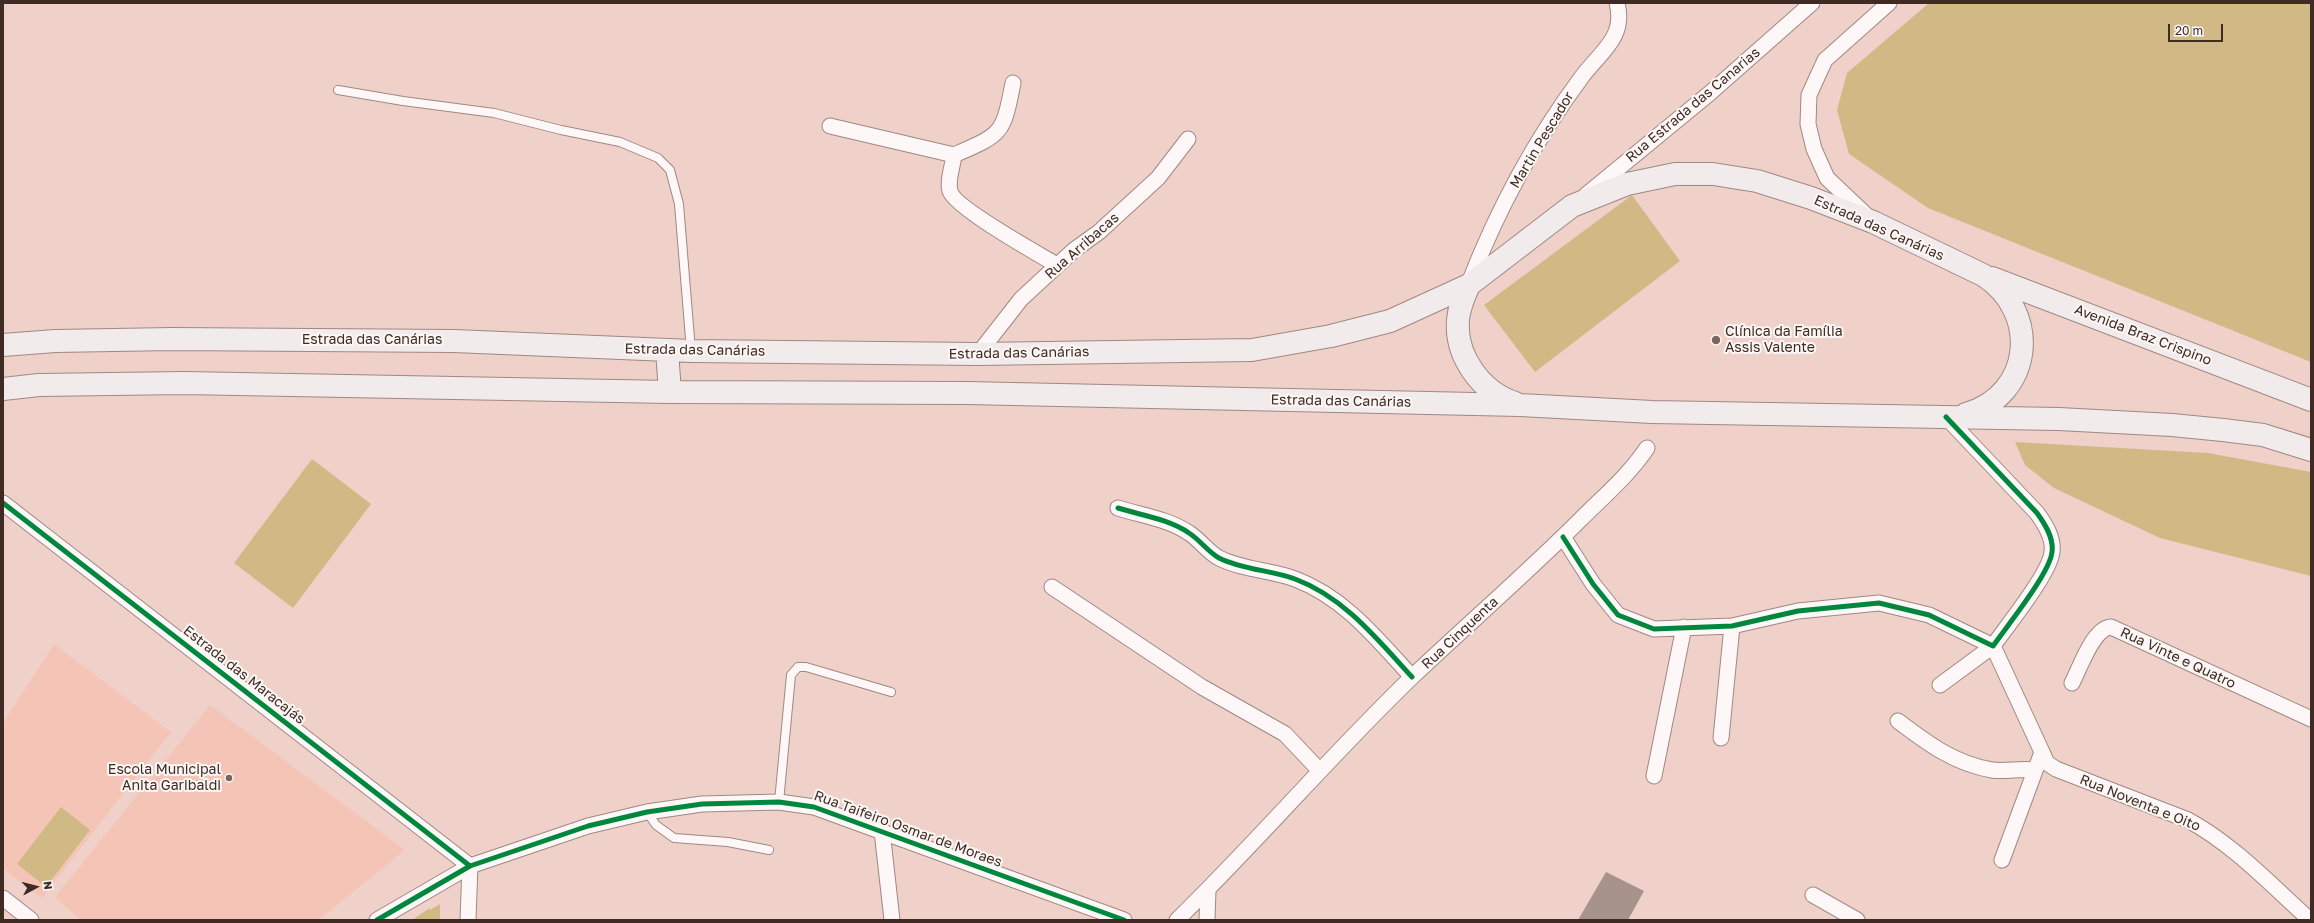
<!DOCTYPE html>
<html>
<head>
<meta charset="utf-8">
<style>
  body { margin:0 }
  #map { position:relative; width:2314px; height:923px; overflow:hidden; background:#efd1c9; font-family:"Golos Text",sans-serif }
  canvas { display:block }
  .frame { position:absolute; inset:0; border:4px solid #3f2a24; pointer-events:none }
  .north { position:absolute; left:16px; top:867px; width:40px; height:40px; -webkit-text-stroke:3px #fcf7f5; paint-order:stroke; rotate:83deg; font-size:11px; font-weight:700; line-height:16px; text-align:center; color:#3f2a24 }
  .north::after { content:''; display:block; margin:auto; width:14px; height:18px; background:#3f2a24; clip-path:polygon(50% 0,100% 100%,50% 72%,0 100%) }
  .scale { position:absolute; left:2168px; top:24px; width:55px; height:18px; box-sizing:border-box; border:2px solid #3f2a24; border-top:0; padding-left:5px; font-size:12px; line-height:14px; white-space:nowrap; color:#3f2a24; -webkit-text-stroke:3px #fcf7f5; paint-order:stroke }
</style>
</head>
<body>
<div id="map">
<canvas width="2314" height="923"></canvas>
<div class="frame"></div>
<div class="north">N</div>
<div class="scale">20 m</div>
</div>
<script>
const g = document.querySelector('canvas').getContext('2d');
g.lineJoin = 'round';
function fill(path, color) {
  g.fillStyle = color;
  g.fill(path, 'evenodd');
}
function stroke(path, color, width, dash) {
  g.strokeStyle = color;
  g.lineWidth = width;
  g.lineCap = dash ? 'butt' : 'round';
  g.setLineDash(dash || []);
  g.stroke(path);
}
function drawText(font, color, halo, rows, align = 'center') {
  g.font = font + ' "Golos Text",sans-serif';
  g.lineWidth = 4;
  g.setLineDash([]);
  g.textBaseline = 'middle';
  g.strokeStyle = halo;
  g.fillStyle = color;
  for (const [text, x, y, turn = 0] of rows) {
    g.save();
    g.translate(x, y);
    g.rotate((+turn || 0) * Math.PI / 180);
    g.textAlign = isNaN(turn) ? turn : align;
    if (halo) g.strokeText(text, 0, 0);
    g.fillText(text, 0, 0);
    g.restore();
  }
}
const built = new Path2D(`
  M54,644L171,732L42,898L3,869V723Z
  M210,705L405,850L318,920H81L55,897Z`);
const green = new Path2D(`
  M1929,3H2311V362L1928,208L1849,154L1837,110L1847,73Z
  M1632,195L1680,261L1535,372L1484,305Z
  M2015,442L2208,453L2311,472V576L2160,538L2054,488L2025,465Z
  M312,459L371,504L293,608L234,563Z
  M61,807L90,830L46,887L17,864Z
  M440,904V920H412L430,908V910Z`);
const building = new Path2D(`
  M1606,872L1644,891L1628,920H1578Z`);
const service = new Path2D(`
  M338,90L403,101L494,113L561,130L620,142L658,158L670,170L679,204L691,351
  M779,802L791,675L798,667H806L891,692
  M647,812L656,825L674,838L728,842L769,850`);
const minor = new Path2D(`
  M830,126L954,155C953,165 947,181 950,191C954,207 1040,255 1057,265
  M954,155C1002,134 1003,135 1013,83
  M1586,195L1710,93L1812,3
  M1867,216L1827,178L1814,149L1808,124L1809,95L1825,60L1889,3
  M1469,283C1497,211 1535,140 1581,78C1600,52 1626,38 1617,3
  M978,354L1021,299L1074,250L1099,232L1158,178L1188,139
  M3,503L470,866
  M1118,508C1140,515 1169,519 1189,533C1200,540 1208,552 1219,558C1243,570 1271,570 1295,579C1344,597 1378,640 1412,677
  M1563,537L1593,584L1618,615L1654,629L1732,626L1798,611L1879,603L1929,615L1993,646C2007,626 2050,573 2052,552C2054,538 2045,524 2037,513L1946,417
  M1052,587L1202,687L1285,734L1319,770
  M2072,683C2080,668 2093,628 2111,627L2311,719
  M1940,685L1993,646L2042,752L2002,860
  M1898,721C1927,743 1955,764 1992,770C2006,772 2020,768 2034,770
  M1721,738L1732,626
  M2042,752L2047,763L2056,769L2188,820C2234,845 2271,885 2310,920
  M1654,776L1684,627
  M882,831L892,920
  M1813,895L1857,920
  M3,898L31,920
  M377,920L470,866L588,826L647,812L702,804L779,802L814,807L1124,920
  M468,920L470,866
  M1177,920C1258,841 1331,755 1412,677C1468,624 1527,573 1581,519C1604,496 1629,475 1647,448
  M1207,920L1208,890`);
const secondary = new Path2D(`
  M1992,278L2311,400
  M1469,285C1464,296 1459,307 1458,320C1455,356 1481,392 1515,403
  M3,345L55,341L172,339L454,341L692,351L978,354L1252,350L1331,336L1390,321L1469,285L1572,206L1627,184L1675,174H1713L1757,181L1811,198L1873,222L1983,275C2041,312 2033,395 1966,414
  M667,351L670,392
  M3,389L39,385L184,383L670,392L967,393L1520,405L1652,412L2059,419L2172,425L2223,430L2263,435L2311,450`);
const cycleway = new Path2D(`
  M3,503L470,866
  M1118,508C1140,515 1169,519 1189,533C1200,540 1208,552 1219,558C1243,570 1271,570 1295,579C1344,597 1378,640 1412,677
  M1563,537L1593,584L1618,615L1654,629L1732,626L1798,611L1879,603L1929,615L1993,646C2007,626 2050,573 2052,552C2054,538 2045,524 2037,513L1946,417
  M377,920L470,866L588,826L647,812L702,804L779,802L814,807L1124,920`);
const markers = [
  [1716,340,5,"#7d645e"],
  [229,778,4,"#7d645e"]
];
const streetNames = [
  ["Rua Estrada das Canarias",1693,105,-40],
  ["Martin Pescador",1542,140,-59],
  ["Estrada das Canárias",1879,228,24],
  ["Rua Arribacas",1082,246,-41],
  ["Avenida Braz Crispino",2143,335,21],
  ["Estrada das Canárias",372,340],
  ["Estrada das Canárias",695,350,1],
  ["Estrada das Canárias",1019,353,-1],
  ["Estrada das Canárias",1341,401,1],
  ["Rua Cinquenta",1460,633,-43],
  ["Rua Vinte e Quatro",2178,658,25],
  ["Estrada das Maracajás",244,675,38],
  ["Rua Noventa e Oito",2140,803,22],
  ["Rua Taifeiro Osmar de Moraes",908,829,20]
];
const poiNames = [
  ["Clínica da Família",1725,332],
  ["Assis Valente",1725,348],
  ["Escola Municipal",221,770,"right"],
  ["Anita Garibaldi",221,786,"right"]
];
fill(built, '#f4c5b7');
fill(green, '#d0b985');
fill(building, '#a8928c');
stroke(service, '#9f8883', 10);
stroke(minor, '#9f8883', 17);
stroke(secondary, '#9f8883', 24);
stroke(service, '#fdf8f7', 8);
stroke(minor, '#fdf8f7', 15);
stroke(secondary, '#f2ebec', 22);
stroke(cycleway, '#00873e', 5);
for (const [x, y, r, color] of markers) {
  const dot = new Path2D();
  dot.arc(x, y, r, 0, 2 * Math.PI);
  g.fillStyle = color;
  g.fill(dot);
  stroke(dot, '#fcf7f5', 1.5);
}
drawText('14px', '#3f2a24', '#fcf7f5', streetNames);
drawText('14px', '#3f2a24', '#fcf7f5', poiNames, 'left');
</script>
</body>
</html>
